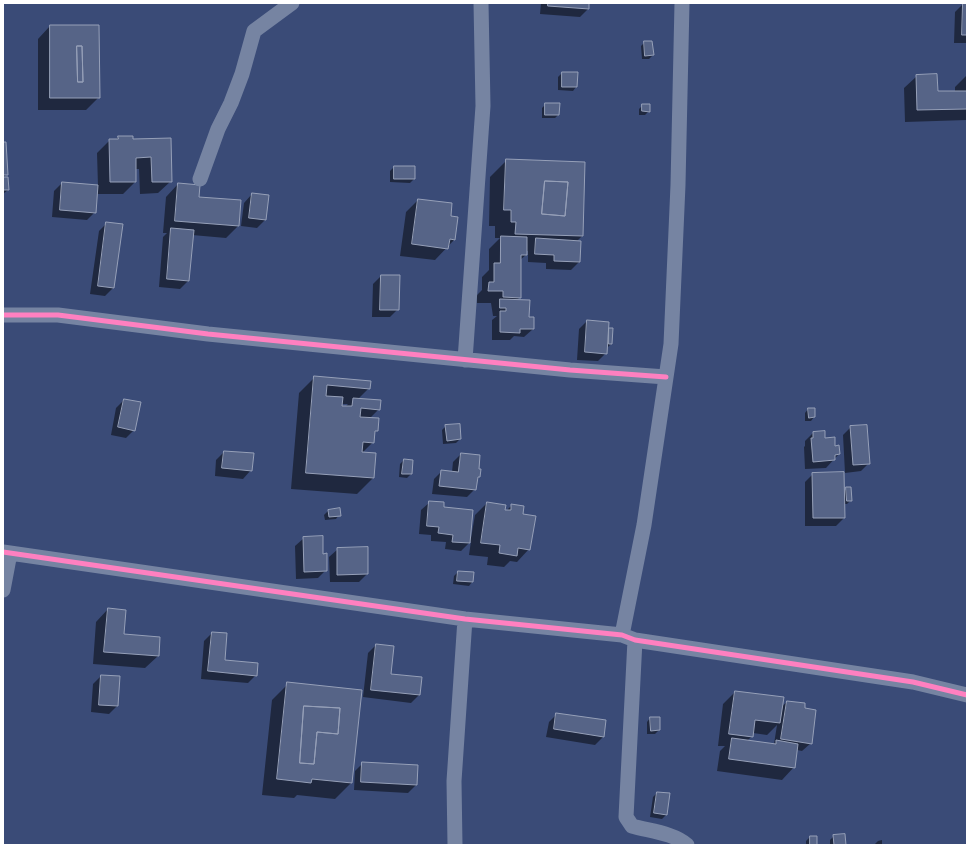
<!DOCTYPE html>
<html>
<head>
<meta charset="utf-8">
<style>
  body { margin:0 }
  #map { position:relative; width:970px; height:848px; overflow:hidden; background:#3a4b77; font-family:Montserrat,sans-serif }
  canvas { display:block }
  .frame { position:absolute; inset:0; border:4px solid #fff; pointer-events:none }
</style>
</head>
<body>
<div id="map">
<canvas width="970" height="848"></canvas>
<div class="frame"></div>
</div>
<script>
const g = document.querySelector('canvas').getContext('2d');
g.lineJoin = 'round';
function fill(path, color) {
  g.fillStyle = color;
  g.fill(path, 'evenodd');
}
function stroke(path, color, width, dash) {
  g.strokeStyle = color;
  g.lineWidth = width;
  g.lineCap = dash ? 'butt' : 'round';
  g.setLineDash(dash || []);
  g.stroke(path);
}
const shadow = new Path2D(`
  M541,3H588V9L580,17L540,14Z
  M963,4H967V43H954L955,12Z
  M50,26L99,97L86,110H38V39Z
  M645,42L653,55L649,59H642L641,46Z
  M562,73L576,87L573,91L558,90V77Z
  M967,75V120L905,122L904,88L917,76L937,93L955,92V87Z
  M546,104L558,115L555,118H542V108Z
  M643,105L649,111L645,115H639V109Z
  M119,137L132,140L170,139L171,181L158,193L140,194L139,169H135V182L123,194H97L95,212L87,220L52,217L54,191L62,183L98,186L97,153L110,140H115Z
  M3,143L7,174L3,178L8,190L3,194Z
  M507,160L582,236L576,242H580L579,262L571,270L546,269V263L528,262V251H526V255L520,260V297L516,301L528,317L533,329L524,337L514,336L510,340H492V320L497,316H493L491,303H477V295L482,290V277L489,270V249L500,238H495V226H489L490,177Z
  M394,167L414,179L410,183L390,182V171Z
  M178,184L238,226L226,238L192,235L188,281L180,289L159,287L163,237L167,233H163L166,197Z
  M252,194L265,220L257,228L241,226L244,203Z
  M418,200L450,217L454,240L435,260L400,256L406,212Z
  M107,223L113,288L105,296L90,294L99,231Z
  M381,276L398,309L390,317H372L373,284Z
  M587,321L608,322L607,332L610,329L611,344L607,348L606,353L598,361L577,360L579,329Z
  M315,377L369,388L358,399L379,409L370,418L377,430L374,433L373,442L362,453L375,454L373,478L357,494L291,489L299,393ZM342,404H348L345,407L341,406Z
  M124,400L134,430L126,438L111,435L116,408Z
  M808,409L814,417L811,421H805V413Z
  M446,426L460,439L456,443L443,444L442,430Z
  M851,427L869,463L861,471L845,473L843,435Z
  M813,433L824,439L839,454L826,468L805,469L804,447L805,446V441Z
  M224,452L251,470L243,479L215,476L216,460Z
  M461,454L478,470H480L475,489L467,497L432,494L434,479L442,471L452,472L453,462Z
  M404,460L412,461L411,474L407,478L399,477L400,464Z
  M813,474L843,491L850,488L851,500L847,504H843L844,518L836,526H805V482Z
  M430,502L443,508L471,538L475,515L487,503L506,511L512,505L522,515L529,549L517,562L510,561L504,567L487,565L488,557L469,555L471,541L461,551L445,549L446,542L431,541V535L419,534L421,510Z
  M328,511L339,515L336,519L325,520L324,515Z
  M304,538L322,555L326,570L318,578L296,579L295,546Z
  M338,549L367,574L359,582H330L329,557Z
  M458,572L473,573L472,582L469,586L453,584L454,576Z
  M108,609L123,635L158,656L145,668L93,664L96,622Z
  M212,633L224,660L256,675L248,683L201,679L204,641Z
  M376,645L390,675L419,695L411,703L363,697L368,653Z
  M101,676L119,677L117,706L109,714L91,712L93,684Z
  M288,684L351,783L335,799L297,795L294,798L262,795L272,700Z
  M735,692L781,707L787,702L811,743L802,751L797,750L794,767L782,780L717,771L720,751L725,746H718L723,704ZM777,725L774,744L747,741L752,736L753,733L767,735Z
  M557,714L603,737L595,745L546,737L549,722Z
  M650,718L659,730L655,734H647V722Z
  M363,763L416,785L408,793L354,790L355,771Z
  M657,793L666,815L662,819L650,817L653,797Z
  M834,836L845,845H830V840Z
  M810,837L816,845H806V841Z
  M882,840V845H874L878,841Z`);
const building = new Path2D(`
  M548,3H589V9L548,6Z
  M963,3H967V35H962Z
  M50,25H99L100,98H50ZM77,46H82L83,82H78Z
  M644,41H652L654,55L645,56Z
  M77,46H82L83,82H78Z
  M562,72H578L577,87H562Z
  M937,74L938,91H967V109L917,110L916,75Z
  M545,103H560L559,115H545Z
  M642,104H650V112L642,111Z
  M118,136H133V139L171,138L172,182H152L151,157L136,158V182H110L109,139H118Z
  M3,142H6L8,175H3Z
  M506,159L585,162L583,236L515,234L516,222H511V210H504ZM545,181L568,182L565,216L542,214Z
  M394,166H415V179H394Z
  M3,177H8L9,190H3Z
  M545,181L568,182L565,216L542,214Z
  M62,182L98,185L96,213L60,210Z
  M178,183L200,185L199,197L241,200L239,226L175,221Z
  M252,193L269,195L266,220L249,218Z
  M418,199L452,203L451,216L458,217L455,240L450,239L448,249L412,244Z
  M106,222L123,224L114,288L98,286Z
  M171,228L194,230L189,281L167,279Z
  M501,236L527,237V255H521V298L503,297V291H488L489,282H494V263H500Z
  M536,238L581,241L580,262L554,261V255L535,254Z
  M381,275H400L399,310H380Z
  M500,299L530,300L529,317H534V329H520V333L500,332V311H506V308H500Z
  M587,320L609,322L607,354L585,352Z
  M609,328H613L612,344H609Z
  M314,376L371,381L370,389L327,385L326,396L343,397L342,406H352L353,398L381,400L380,410L361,408L360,417L379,418L378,431H375L374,443L363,442L362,452L376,453L374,478L306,473Z
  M124,399L141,402L135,431L118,427Z
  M808,408H815V417L809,418Z
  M460,424L461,439L447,441L445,425Z
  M867,425L870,464L853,465L850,426Z
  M825,431V438L835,437V446L839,445L840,454L835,455V460L813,462L811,438H813V432Z
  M224,451L254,453L252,471L222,468Z
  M461,453L480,455L479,469H481L480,477H478L476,490L439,486L441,470L458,472Z
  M404,459L413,460L412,474H402Z
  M844,472L845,518H813L812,473Z
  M846,487H851L852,501H847Z
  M429,501L444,502V507L473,510L470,543L452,542L453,535L438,533L439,527L427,526Z
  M487,502L506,505L505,510H511V504L524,506L523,514L536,516L530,550L518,548L517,556L499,553L500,545L481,543Z
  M340,508L341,516L329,517L328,510Z
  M323,536V554L327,553V571L304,572L303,537Z
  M368,547V574L337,575V548Z
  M458,571L474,572L473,582L457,581Z
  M108,608L126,610L124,634L160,637L159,656L104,652Z
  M212,632L227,633L225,660L258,663L257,676L208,671Z
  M376,644L394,646L391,674L422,677L420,695L371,690Z
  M101,675L120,676L118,706L99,705Z
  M287,682L362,690L352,783L312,779L311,783L277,779ZM304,706L340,708L338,734L317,732L314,764L300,763Z
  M735,691L784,697L780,723L755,720L753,737L729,734Z
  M787,701L805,703V708L816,710L812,744L781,739Z
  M304,706L340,708L338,734L317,732L314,764L300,763Z
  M556,713L606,720L604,737L554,729Z
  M650,717H660V730L651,731Z
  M732,738L776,744V740L798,744L795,768L729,759Z
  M362,762L418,765L417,785L361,782Z
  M657,792L670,793L667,815L654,813Z
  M845,834L846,845H834L833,835Z
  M810,836H817V845H810Z`);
const minor = new Path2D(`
  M200,179L218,129L231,103L242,74L254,31L292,3
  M3,315H58L208,334L570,370L666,377
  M465,360L483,106L481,3
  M3,552L465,619L622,635L635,640L913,682L967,695
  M3,590L10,553
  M622,635L644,525L671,344L678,185L682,3
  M635,640L626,817L632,826C649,831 674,833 687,845
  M455,845L454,781L465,619`);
const cycleway = new Path2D(`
  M3,315H58L208,334L570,370L666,377
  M3,552L465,619L622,635L635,640L913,682L967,695`);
fill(shadow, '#0007');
fill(building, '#566487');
stroke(building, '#96a0b8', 1);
stroke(minor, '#7684a2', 15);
stroke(cycleway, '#ff80c0', 5);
</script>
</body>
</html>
